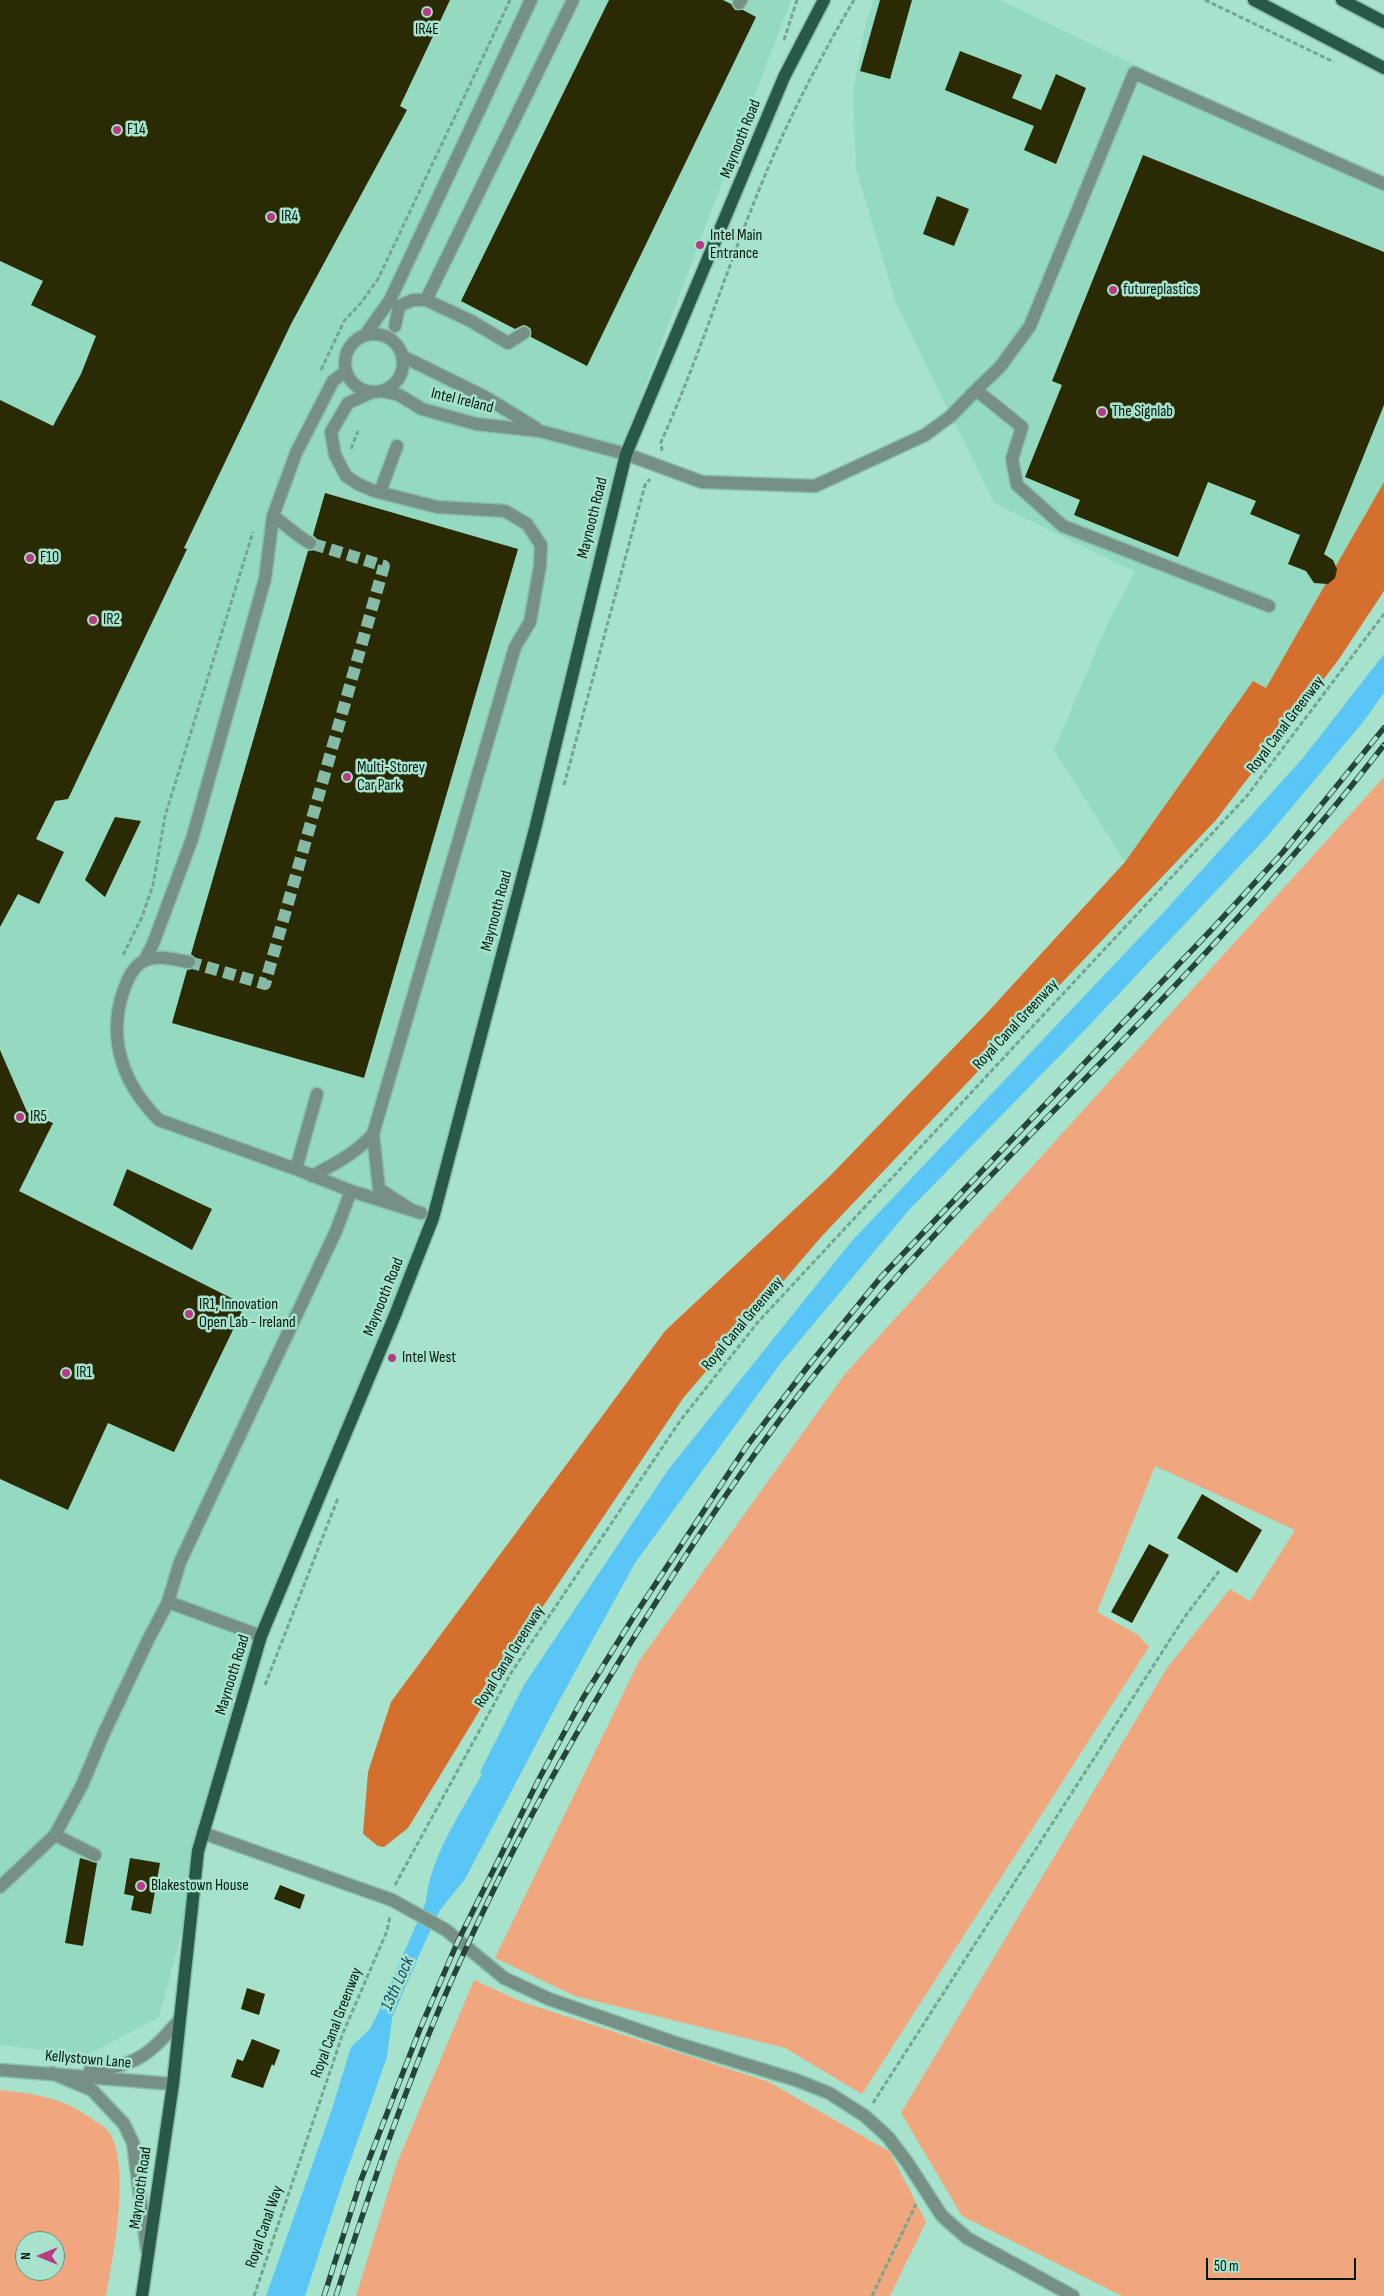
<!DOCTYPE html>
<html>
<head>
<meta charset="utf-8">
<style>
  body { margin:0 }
  #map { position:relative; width:1384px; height:2296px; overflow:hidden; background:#a6e2cc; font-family:"Sofia Sans Condensed",sans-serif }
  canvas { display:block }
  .north { position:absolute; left:15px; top:2231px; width:50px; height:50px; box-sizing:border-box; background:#a6e2cc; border:1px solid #659282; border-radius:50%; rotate:270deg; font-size:14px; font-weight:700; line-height:20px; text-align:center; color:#031a12 }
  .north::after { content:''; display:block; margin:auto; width:18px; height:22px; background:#ba3983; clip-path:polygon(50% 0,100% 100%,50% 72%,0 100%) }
  .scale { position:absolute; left:1206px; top:2258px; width:150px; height:22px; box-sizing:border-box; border:2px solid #031a12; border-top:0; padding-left:6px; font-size:15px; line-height:18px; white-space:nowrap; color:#031a12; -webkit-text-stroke:4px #a6e2cc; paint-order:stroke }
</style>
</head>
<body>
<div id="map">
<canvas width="1384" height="2296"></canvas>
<div class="north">N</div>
<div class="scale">50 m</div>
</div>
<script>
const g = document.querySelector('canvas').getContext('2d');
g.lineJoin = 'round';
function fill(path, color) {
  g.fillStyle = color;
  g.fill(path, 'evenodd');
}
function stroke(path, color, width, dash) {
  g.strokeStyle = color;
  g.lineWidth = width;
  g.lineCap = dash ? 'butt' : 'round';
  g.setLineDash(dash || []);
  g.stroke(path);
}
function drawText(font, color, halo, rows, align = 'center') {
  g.font = font + ' "Sofia Sans Condensed",sans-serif';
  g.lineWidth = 5;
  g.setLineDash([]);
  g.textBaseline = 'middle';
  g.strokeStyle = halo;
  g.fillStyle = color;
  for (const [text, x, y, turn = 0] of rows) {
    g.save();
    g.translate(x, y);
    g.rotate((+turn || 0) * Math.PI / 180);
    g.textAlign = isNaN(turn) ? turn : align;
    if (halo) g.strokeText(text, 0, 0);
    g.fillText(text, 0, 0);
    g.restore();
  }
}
const built = new Path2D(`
  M0,0H791L622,447L439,1221L362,1410L257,1652L159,2017L87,2055L0,2045Z
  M874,0H999L1384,184V482L1266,688L1253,681L1125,862L1054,750L1109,621L1135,572L994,503L896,303L856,169L853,92L866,22Z`);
const green = new Path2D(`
  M1384,777V2296H1122L962,2216L901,2113L1167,1668L1230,1589L1250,1601L1295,1530L1155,1466L1097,1612L1138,1635L1149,1647L862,2094L785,2048L575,1996L495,1958L639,1661L845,1374Z
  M474,1980L522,2002L769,2082L890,2152L926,2222L890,2296H356L397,2163Z
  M0,2090C37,2094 66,2098 96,2122C100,2124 105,2127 108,2131C132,2164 113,2257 106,2296H0ZM25,2241H55V2271H25Z`);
const forest = new Path2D(`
  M1384,482V591L1339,659L1216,820L822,1236L684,1397L544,1605L408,1828L384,1847L378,1846L363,1834L368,1772L391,1702L665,1331L830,1176L986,1014L1125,862L1253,681L1266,688Z`);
const water = new Path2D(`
  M1384,654V693L1363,722L1266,838L1081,1034L909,1210L780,1364L635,1563L559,1701L465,1879L440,1910L424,1944L392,2018L387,2057L340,2190L305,2296H266L332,2109L351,2047L370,2029L377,2015L426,1902C429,1859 462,1811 482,1774L480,1772L524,1685L668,1470L851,1242L1164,912L1303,758Z`);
const building = new Path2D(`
  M0,0H450L400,106L407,110L291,324L184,548L187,549L68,799L55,801L36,839L64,852L39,904L18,894L0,927V400L53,426L81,374L96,336L31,305L43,281L0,261Z
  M609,0H723L731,4L735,10H743L756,17L587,366L531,337V329L527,326L523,325L515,329L461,301Z
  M880,0H912L890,79L860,71Z
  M960,51L1022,75L1012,98L1041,110L1056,74L1086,88L1056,164L1024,150L1034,126L945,90Z
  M1143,155L1384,252V405L1324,554L1333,560L1337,569L1335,578L1328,584L1314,583L1306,571L1288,564L1300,535L1250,514L1256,501L1208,482L1178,557L1074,515L1080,500L1025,477L1062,385L1052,381Z
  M937,196L969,209L954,246L923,234Z
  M325,493L518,549L364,1078L172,1023L187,970L192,969L197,964L196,959L191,954L308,551L314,550L317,546V539L313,535Z
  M115,817L141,821L105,897L85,880Z
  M0,1050L27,1112L53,1123L19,1191L245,1305L174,1452L108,1423L68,1510L0,1479Z
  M127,1169L212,1209L192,1250L113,1205Z
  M1202,1494L1262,1530L1237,1573L1177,1538Z
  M1149,1544L1169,1555L1132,1623L1111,1612Z
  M80,1858L97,1863L83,1946L65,1943Z
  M130,1858L160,1863L151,1914L131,1910L134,1896L124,1894Z
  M280,1885L305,1895L300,1909L274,1899Z
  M247,1988L265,1994L259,2015L241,2009Z
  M252,2039L280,2050L274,2066L272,2064L263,2088L231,2077L237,2059L243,2061Z`);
const minorTunnel = new Path2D(`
  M189,962L265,984L384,566L310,543`);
const path = new Path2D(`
  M1205,0L1334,62
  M784,40L797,0
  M321,370L344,321L361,303L378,279L510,0
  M351,449L358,431
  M662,451L661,442C704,347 733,247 775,152C799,99 825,49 854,0
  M564,785L645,485L650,479
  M123,955L142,917L153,885L165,816L253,532
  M265,1685L338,1498
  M395,1885L511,1673L680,1421L758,1322L1246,797L1384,614
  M873,2103L1184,1618L1219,1571
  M254,2296L343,2033L387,1931L390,1916
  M872,2296L916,2204`);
const minor = new Path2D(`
  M739,3L741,0
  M426,300L573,0
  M395,326L399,306L413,300H426L471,321L508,343L524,333
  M345 363a29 29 0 1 1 58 0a29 29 0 1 1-58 0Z
  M365,335L390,300L531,0
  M402,356L485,397L536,428
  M976,390L1000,367L1030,326L1134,73L1384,184
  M381,391L399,395L422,409L476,424L540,431L626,454L702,482L815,486L925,435L951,416L976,390L1022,427L1012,459L1017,485L1063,526L1269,606
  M380,492L397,446
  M273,516C287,525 296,536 310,543
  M144,961L153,944L192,839L265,579L273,516L296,453L333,381L346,371
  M373,1134L379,1189L410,1209
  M296,1169L317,1094
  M312,1176C335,1164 356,1153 373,1134L515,647L530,622L540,566L541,545L527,524L505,511L437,507L374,491L358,484L346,476L335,455L331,432L348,403L372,392
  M351,1191L421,1213
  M168,1602L180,1562L336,1231L351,1191L296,1169L159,1120C124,1085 107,1041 123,992C127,981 132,967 144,961C156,954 176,960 189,962
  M203,1833L392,1900L446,1930L504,1978L549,1999L679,2044L796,2080L829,2093L865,2116L888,2137L907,2162L942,2216L967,2238L1073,2296
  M55,1835L95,1855
  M0,1887L55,1835L82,1785L104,1733L148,1640L168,1602L261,1636
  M0,2070L173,2084
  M90,2070C136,2067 152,2053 180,2019
  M52,2073L92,2090L124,2124L133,2143L147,2249`);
const major = new Path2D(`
  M1254,0L1384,68
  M1342,0L1384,22
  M142,2296L173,2084L198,1851L261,1636L395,1315L433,1218L535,829L626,454L784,77L824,0`);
const rail = new Path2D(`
  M324,2296L361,2180L420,2029L458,1941L539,1779L583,1698L631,1621L746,1447L809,1365L881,1277L1215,926L1283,852L1384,728
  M336,2296C364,2208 394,2122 428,2036C490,1884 570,1737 658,1599C707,1521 759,1444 816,1373C910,1253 1020,1146 1126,1037C1216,944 1304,848 1384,745`);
const markers = [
  [427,12,5,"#ba3983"],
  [117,130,5,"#ba3983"],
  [271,217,5,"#ba3983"],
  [700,245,5,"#ba3983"],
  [1113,290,5,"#ba3983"],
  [1102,412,5,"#ba3983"],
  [30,558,5,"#ba3983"],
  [93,620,5,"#ba3983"],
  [347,777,5,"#ba3983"],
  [20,1117,5,"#ba3983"],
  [189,1314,5,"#ba3983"],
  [392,1358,5,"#ba3983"],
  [66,1373,5,"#ba3983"],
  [141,1886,5,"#ba3983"]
];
const poiNames = [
  ["IR4E",427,30,"center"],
  ["F14",127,130],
  ["IR4",281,217],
  ["Intel Main",710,236],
  ["Entrance",710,254],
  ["futureplastics",1123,290],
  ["The Signlab",1112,412],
  ["F10",40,558],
  ["IR2",103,620],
  ["Multi-Storey",357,768],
  ["Car Park",357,786],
  ["IR5",30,1117],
  ["IR1, Innovation",199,1305],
  ["Open Lab - Ireland",199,1323],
  ["Intel West",402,1358],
  ["IR1",76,1373],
  ["Blakestown House",151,1886]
];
const streetNames = [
  ["Maynooth Road",741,139,-68],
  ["Intel Ireland",462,401,14],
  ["Maynooth Road",593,518,-76],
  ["Royal Canal Greenway",1286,725,-53],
  ["Maynooth Road",497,911,-75],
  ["Royal Canal Greenway",1016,1025,-47],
  ["Maynooth Road",384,1297,-68],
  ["Royal Canal Greenway",743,1324,-50],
  ["Royal Canal Greenway",510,1657,-58],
  ["Maynooth Road",233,1675,-73],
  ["Royal Canal Greenway",337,2023,-69],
  ["Kellystown Lane",88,2060,5],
  ["Maynooth Road",141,2188,-82],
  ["Royal Canal Way",265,2227,-71]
];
const waterNames = [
  ["13th Lock",398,1984,-66]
];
fill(built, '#94dac0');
fill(green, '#f1a77e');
fill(forest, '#d56f2d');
fill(water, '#59c6f5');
fill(building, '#2a2a04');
stroke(minorTunnel, '#85baa7', 12, [12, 6]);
stroke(minor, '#89beab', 15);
stroke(major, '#89beab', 15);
stroke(path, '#74a593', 3, [5, 2.5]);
stroke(minor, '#779086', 12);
stroke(major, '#285848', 12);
stroke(rail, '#26453a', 5.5);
stroke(rail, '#a6e2cc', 4, [11]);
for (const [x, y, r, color] of markers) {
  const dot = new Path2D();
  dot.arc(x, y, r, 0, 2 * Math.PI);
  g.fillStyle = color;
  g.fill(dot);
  stroke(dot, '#a6e2cc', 2);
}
drawText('16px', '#031a12', '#a6e2cc', poiNames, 'left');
drawText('16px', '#031a12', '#a6e2cc', streetNames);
drawText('italic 18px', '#0e4d65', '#a6e2cc', waterNames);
</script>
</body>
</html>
